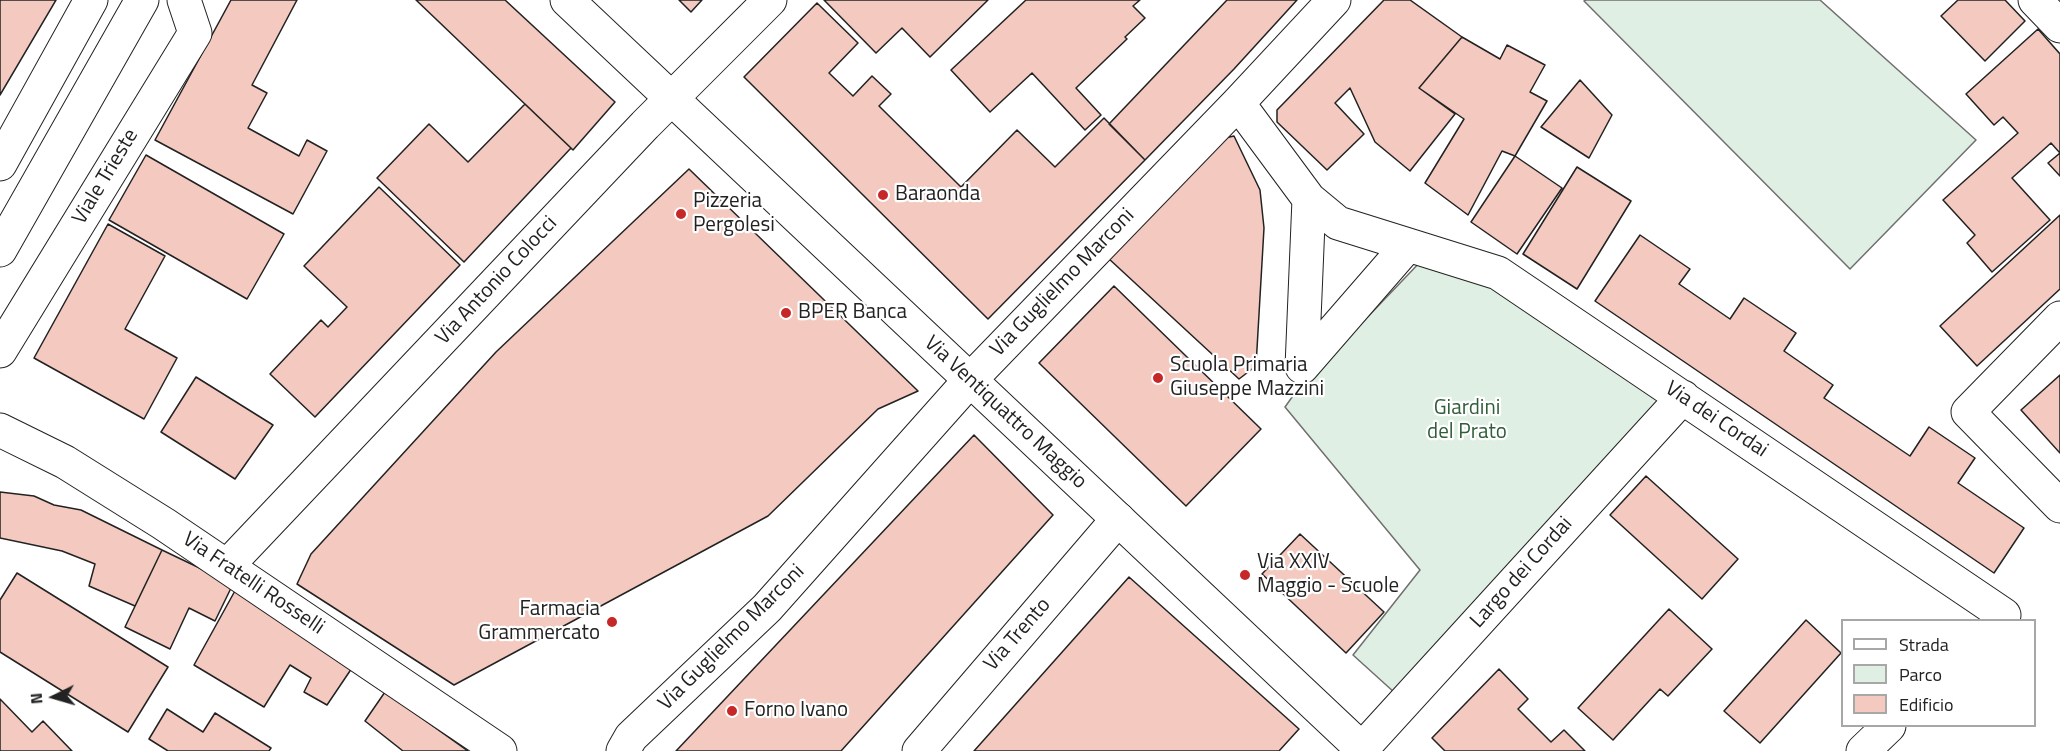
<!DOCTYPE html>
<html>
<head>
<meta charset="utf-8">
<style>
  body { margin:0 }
  #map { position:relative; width:2060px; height:751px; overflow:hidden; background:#fff; font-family:"Titillium Web",sans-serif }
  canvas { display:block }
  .legend { position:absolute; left:1841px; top:619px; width:195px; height:108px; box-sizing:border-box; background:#fff; border:2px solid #a7a7a7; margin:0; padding:8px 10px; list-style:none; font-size:18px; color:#222 }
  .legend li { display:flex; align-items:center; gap:12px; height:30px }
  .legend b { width:30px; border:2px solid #a7a7a7 }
  .north { position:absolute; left:24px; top:667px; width:60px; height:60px; -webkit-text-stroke:4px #fff; paint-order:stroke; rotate:265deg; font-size:16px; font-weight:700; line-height:24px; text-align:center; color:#222 }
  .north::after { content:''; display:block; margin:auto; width:21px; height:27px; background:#222; clip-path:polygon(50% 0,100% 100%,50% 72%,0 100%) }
</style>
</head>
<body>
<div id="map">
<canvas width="2060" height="751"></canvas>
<ul class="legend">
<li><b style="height:8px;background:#fff"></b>Strada</li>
<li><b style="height:16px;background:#e0efe3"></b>Parco</li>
<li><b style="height:16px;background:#f3c9c0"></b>Edificio</li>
</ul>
<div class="north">N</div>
</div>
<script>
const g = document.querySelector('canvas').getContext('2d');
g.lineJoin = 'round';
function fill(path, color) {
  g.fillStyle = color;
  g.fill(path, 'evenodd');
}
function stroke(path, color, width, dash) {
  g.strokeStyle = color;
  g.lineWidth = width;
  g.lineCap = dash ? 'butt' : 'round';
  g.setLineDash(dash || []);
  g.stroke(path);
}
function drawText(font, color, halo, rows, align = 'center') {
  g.font = font + ' "Titillium Web",sans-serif';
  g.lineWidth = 4.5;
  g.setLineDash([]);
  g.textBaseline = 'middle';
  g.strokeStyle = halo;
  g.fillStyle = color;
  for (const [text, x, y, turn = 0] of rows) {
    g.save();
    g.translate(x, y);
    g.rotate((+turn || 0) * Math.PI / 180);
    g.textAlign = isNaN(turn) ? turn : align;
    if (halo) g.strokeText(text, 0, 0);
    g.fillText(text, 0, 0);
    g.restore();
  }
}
const green = new Path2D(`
  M1586,0H1820L1976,140L1850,269L1584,1Z
  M1423,259L1494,281L1663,399L1395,693L1353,655L1420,570L1285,407L1295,393Z`);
const building = new Path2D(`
  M0,0H56L0,95Z
  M231,0H297L252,85L267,93L248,128L299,156L307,140L327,151L293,214L155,140Z
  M416,0H505L615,102L573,150Z
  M679,0H702L691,12Z
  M824,0H988L930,57L902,28L876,53Z
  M1026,0H1140L1133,6L1145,18L1125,37L1127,39L1076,88L1101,115L1085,130L1032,73L990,112L951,70Z
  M1227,0H1297L1234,69L1145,160L1109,124Z
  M1384,0H1410L1462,37L1419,88L1455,114L1410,171L1375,142L1350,88L1335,103L1364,134L1327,170L1277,122V110Z
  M1958,0H2005L2025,21L1985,61L1941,16Z
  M817,3L858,43L829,73L853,96L872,76L891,94L879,106L961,187L1017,130L1055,167L1104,118L1145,160L988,319L744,77Z
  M2038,29L2060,54V176L2048,163L2060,153L2051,143L2012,178L2050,220L1992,272L1967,243L1975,235L1943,200L2018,133L2003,117L1994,125L1966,94Z
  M1462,37L1500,59L1507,45L1545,65L1530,92L1547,101L1515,156L1502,151L1468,215L1425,183L1464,119L1419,88Z
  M1580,80L1612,115L1589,158L1541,127Z
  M525,104L571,148L464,262L377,178L429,124L468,162Z
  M1234,136L1260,190L1264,228L1256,366L1239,379L1108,258L1225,138Z
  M146,155L284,234L247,299L109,220Z
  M1515,156L1562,188L1517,254L1471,222Z
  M1577,167L1631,201L1577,289L1523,254Z
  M689,169L918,391L878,409L768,516L454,685L297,584L311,554L496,352Z
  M379,187L460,265L315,417L270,374L321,320L328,327L347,307L304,266Z
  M2060,215V289L1977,366L1940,326Z
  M108,224L165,256L125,329L177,358L144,419L34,358Z
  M1640,235L1690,269L1679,284L1730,319L1744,298L1796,333L1784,351L1833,385L1824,398L1910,456L1929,427L1975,458L1958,483L2024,528L1994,573L1595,301Z
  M1114,286L1261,429L1186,506L1039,363Z
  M2060,375V453L2021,410Z
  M196,377L273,425L235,479L161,432Z
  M974,435L1053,515L841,751H676Z
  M1646,476L1738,559L1702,599L1610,515Z
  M0,492L34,496L54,505L81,510L162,550L135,606L89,586L95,564L62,551L0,538Z
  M1300,534L1384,612L1346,653L1262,574Z
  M162,550L233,584L215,621L189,608L170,649L125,627Z
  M17,573L168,667L128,732L0,652V600Z
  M1129,577L1299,729L1279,751H974Z
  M236,589L356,662L327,705L304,692L311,678L290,665L264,707L194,665Z
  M1669,609L1712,649L1668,696L1660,689L1613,740L1578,708Z
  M1806,620L1841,653L1760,743L1724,711Z
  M1499,669L1528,699L1518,709L1551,742L1564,730L1585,751H1445L1432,738Z
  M385,692L468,751H403L365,721Z
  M0,699L32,732L43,721L72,751H0Z
  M167,709L203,732L215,713L271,748L269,751H168L149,739Z`);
const minor = new Path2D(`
  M2035,0L2060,26
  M1238,103L1309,199L1338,223L1498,273L2004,615L1998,620
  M0,164L91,0
  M1309,199L1302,367L1408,245
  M0,250L142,0
  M2060,318L1968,412L2060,506
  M0,351L195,33L184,0
  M0,430L65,462L164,524L500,751
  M228,565L645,125L770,0
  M623,751L631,737L767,608L970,380L1238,103L1334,0
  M919,751L1118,519
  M1360,751L1683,397
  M1863,751L1889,726`);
const major = new Path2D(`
  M567,0L1364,751`);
const markers = [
  [883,195,6,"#c62828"],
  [681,214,6,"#c62828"],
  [786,313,6,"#c62828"],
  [1158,378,6,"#c62828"],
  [1245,575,6,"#c62828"],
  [612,622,6,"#c62828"],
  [732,711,6,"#c62828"]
];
const streetNames = [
  ["Viale Trieste",106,177,-59],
  ["Via Antonio Colocci",497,281,-47],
  ["Via Guglielmo Marconi",1063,283,-46],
  ["Via Ventiquattro Maggio",1005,413,43],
  ["Via dei Cordai",1716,420,34],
  ["Largo dei Cordai",1522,573,-48],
  ["Via Fratelli Rosselli",253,584,34],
  ["Via Trento",1018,635,-49],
  ["Via Guglielmo Marconi",732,638,-45]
];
const poiNames = [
  ["Baraonda",895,195],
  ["Pizzeria",693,202],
  ["Pergolesi",693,226],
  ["BPER Banca",798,313],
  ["Scuola Primaria",1170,366],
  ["Giuseppe Mazzini",1170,390],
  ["Via XXIV",1257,563],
  ["Maggio - Scuole",1257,587],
  ["Farmacia",600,610,"right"],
  ["Grammercato",600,634,"right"],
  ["Forno Ivano",744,711]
];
const parkNames = [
  ["Giardini",1467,409],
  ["del Prato",1467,433]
];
fill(green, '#e0efe3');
stroke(green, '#6f6f6f', 1.5);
fill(building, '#f3c9c0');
stroke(building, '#222', 1.5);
stroke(minor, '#222', 35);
stroke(major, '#222', 35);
stroke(minor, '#fff', 33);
stroke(major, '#fff', 33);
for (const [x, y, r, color] of markers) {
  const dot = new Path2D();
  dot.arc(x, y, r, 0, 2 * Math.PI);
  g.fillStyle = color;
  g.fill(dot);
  stroke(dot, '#fff', 2);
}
drawText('21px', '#222', '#fff', streetNames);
drawText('21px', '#222', '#fff', poiNames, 'left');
drawText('21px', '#2f5e38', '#fff', parkNames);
</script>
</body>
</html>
